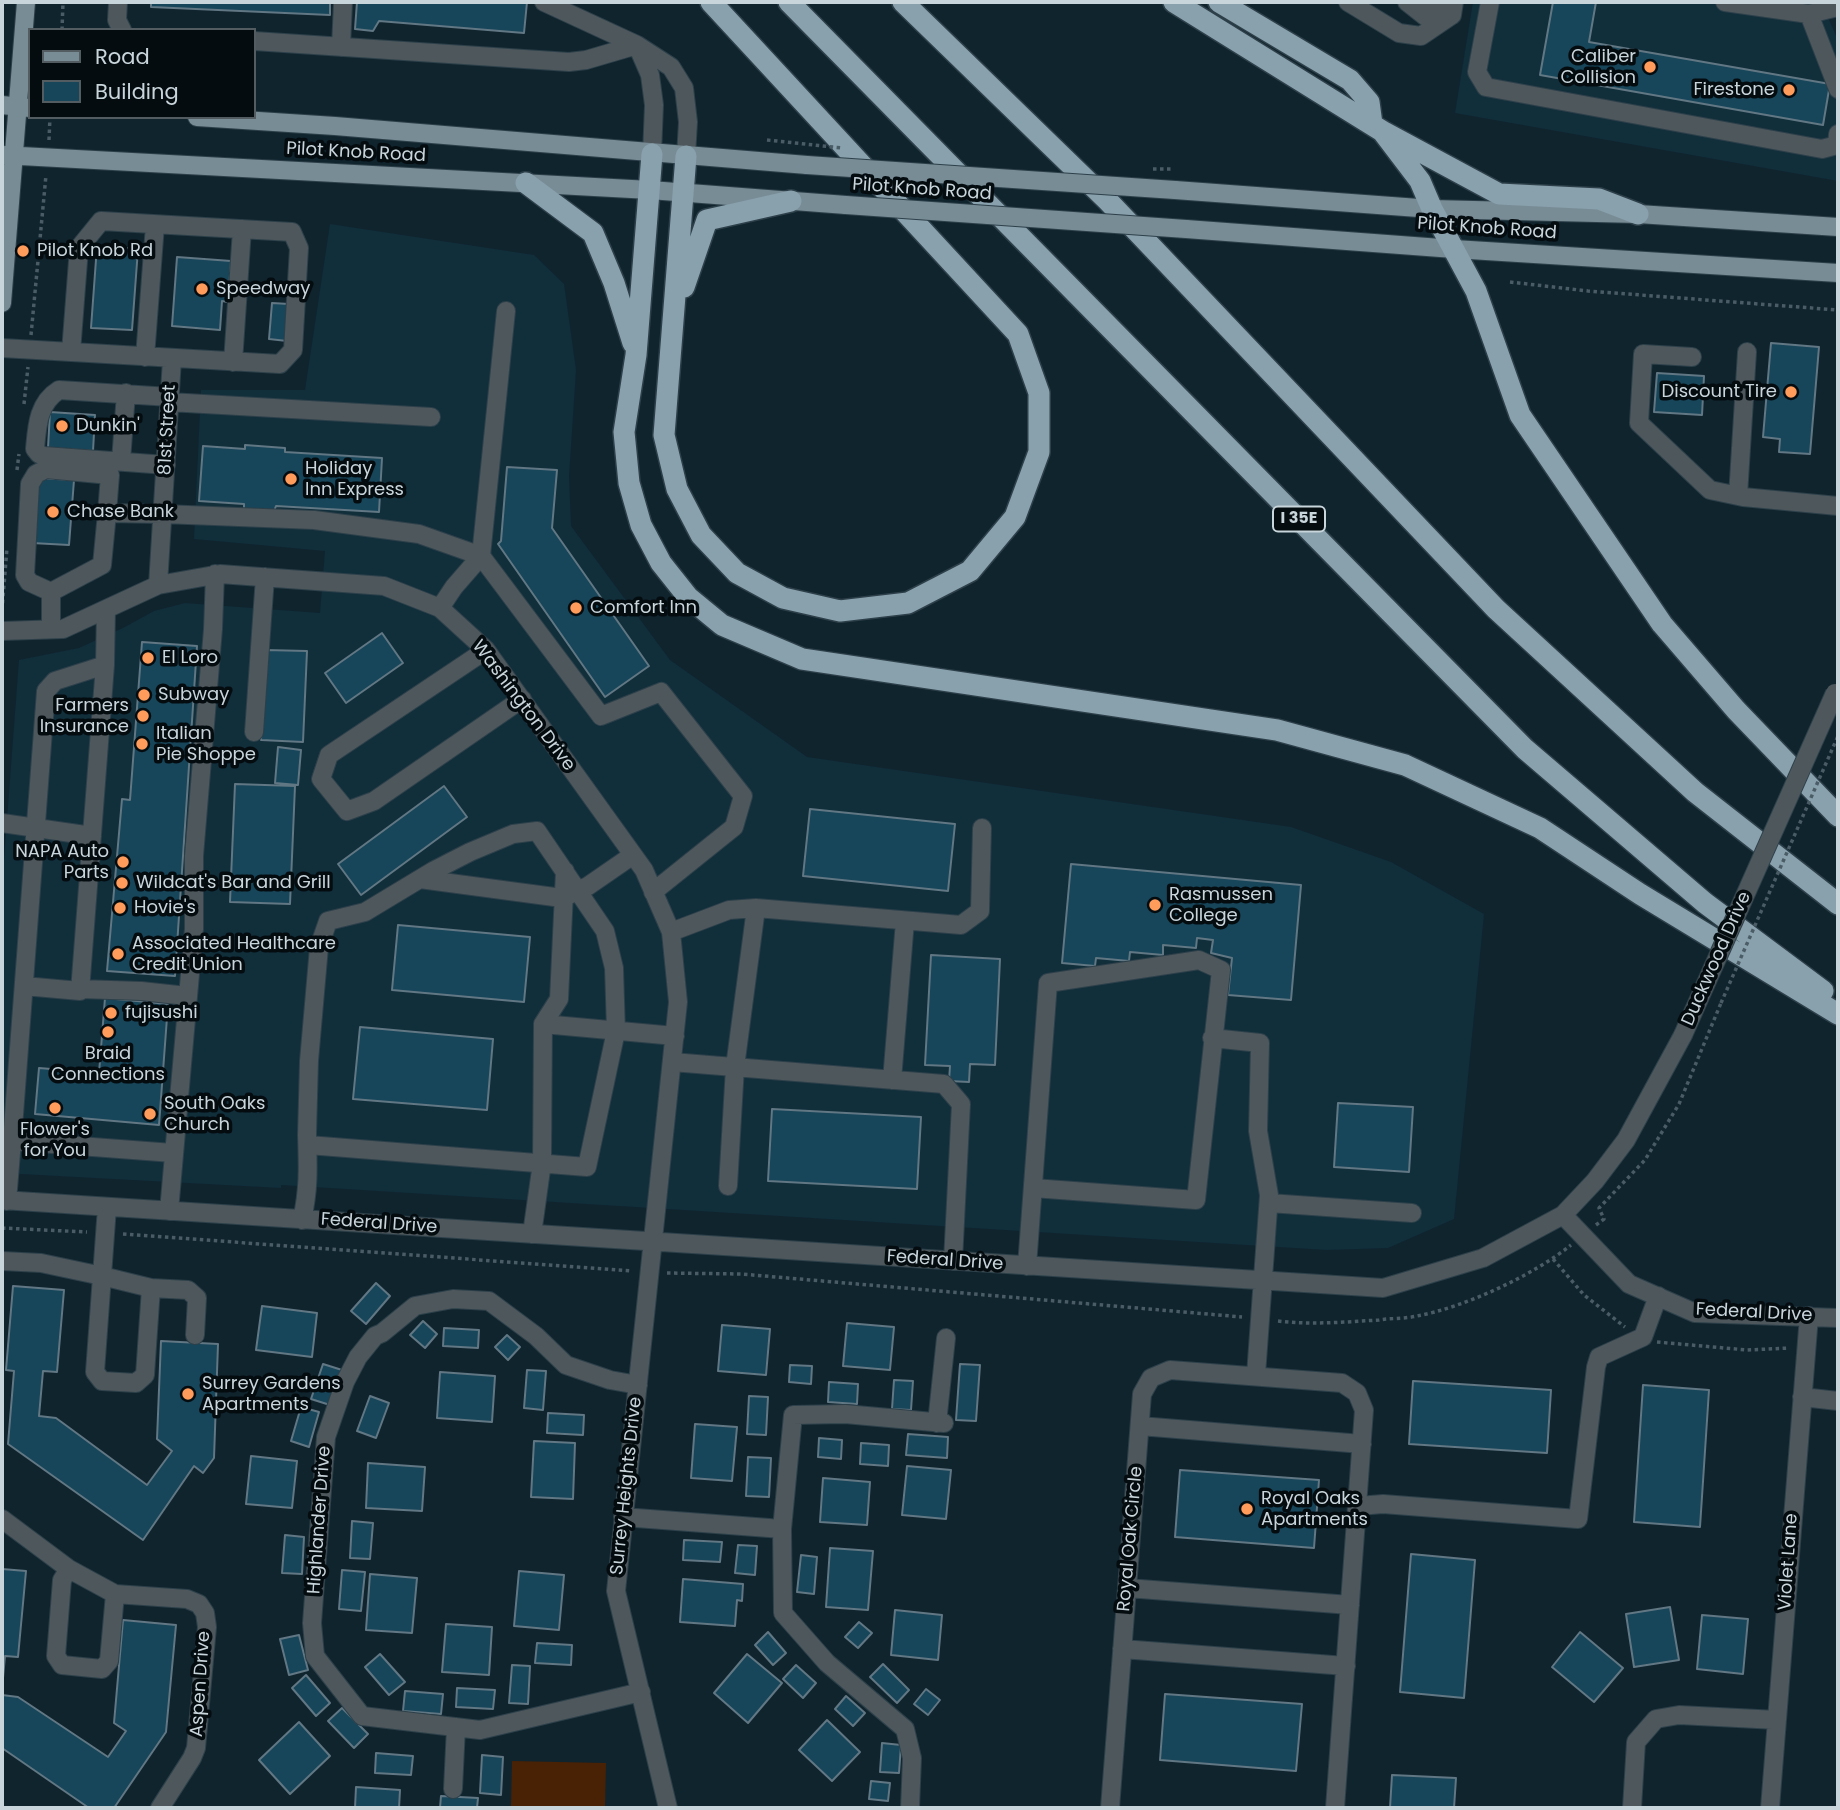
<!DOCTYPE html>
<html>
<head>
<meta charset="utf-8">
<style>
  body { margin:0 }
  #map { position:relative; width:1840px; height:1810px; overflow:hidden; background:#10242e; font-family:Poppins,sans-serif }
  canvas { display:block }
  .frame { position:absolute; inset:0; border:4px solid #c8d5db; pointer-events:none }
  .legend { position:absolute; left:28px; top:28px; width:228px; height:91px; box-sizing:border-box; background:#050c10; border:2px solid #535c61; margin:0; padding:9px 12px; list-style:none; font-size:21px; color:#c8d5db }
  .legend li { display:flex; align-items:center; gap:14px; height:35px }
  .legend b { width:35px; border:2px solid #535c61 }
</style>
</head>
<body>
<div id="map">
<canvas width="1840" height="1810"></canvas>
<div class="frame"></div>
<ul class="legend">
<li><b style="height:9px;background:#788c96"></b>Road</li>
<li><b style="height:19px;background:#174559"></b>Building</li>
</ul>
</div>
<script>
const g = document.querySelector('canvas').getContext('2d');
g.lineJoin = 'round';
function fill(path, color) {
  g.fillStyle = color;
  g.fill(path, 'evenodd');
}
function stroke(path, color, width, dash) {
  g.strokeStyle = color;
  g.lineWidth = width;
  g.lineCap = dash ? 'butt' : 'round';
  g.setLineDash(dash || []);
  g.stroke(path);
}
function drawText(font, color, halo, rows, align = 'center') {
  g.font = font + ' Poppins,sans-serif';
  g.lineWidth = 7;
  g.setLineDash([]);
  g.textBaseline = 'middle';
  g.strokeStyle = halo;
  g.fillStyle = color;
  for (const [text, x, y, turn = 0] of rows) {
    g.save();
    g.translate(x, y);
    g.rotate((+turn || 0) * Math.PI / 180);
    g.textAlign = isNaN(turn) ? turn : align;
    if (halo) g.strokeText(text, 0, 0);
    g.fillText(text, 0, 0);
    g.restore();
  }
}
const built = new Path2D(`
  M1473,2H1821L1838,40V181L1455,113Z
  M330,224L534,255L564,284L576,370L569,476L571,526L670,660L807,757L1291,827L1391,862L1484,914L1454,1219L1388,1248L1327,1250L281,1185V1188L2,1173V886L19,660L79,648L123,628L154,611L185,603L320,613L325,551L194,539L201,390H305Z`);
const green = new Path2D(`
  M512,1761L606,1763L605,1808H511Z`);
const building = new Path2D(`
  M151,2H330V15L151,7Z
  M357,2H527L524,33L379,21L373,31L355,29Z
  M1553,2H1596L1589,42L1830,84L1823,125L1540,75Z
  M97,246L138,249L132,330L91,328Z
  M177,257L231,261L228,302L222,301L220,330L172,326Z
  M272,303L289,304L287,341L269,339Z
  M1771,343L1819,347L1810,454L1779,452L1780,439L1763,437Z
  M1657,373L1704,376L1702,415L1654,412Z
  M50,412L95,415L93,451L48,448Z
  M245,445L285,448V452L382,458L379,512L276,506L274,511L244,509V504L199,501L203,446L245,449Z
  M507,467L557,470L552,528L649,666L605,697L498,544L501,541Z
  M37,478L74,480L69,545L32,543Z
  M382,633L403,663L346,703L325,673Z
  M142,642L197,646L175,976L107,971L122,799L130,800Z
  M265,650L307,651L303,742L261,740Z
  M278,747L301,750L298,785L275,783Z
  M235,784L295,786L290,904L230,902Z
  M444,786L467,817L361,895L338,864Z
  M810,809L955,824L948,891L803,876Z
  M1071,864L1301,885L1291,1000L1228,995L1232,958L1211,953L1213,940L1197,938L1196,948L1163,945V955L1130,952L1129,961L1096,958L1095,966L1062,963Z
  M398,925L530,937L524,1002L392,990Z
  M931,955L1000,959L995,1065L970,1064L969,1082L949,1081L950,1066L925,1065Z
  M105,998L168,1004L159,1125L35,1114L39,1068L99,1073Z
  M360,1027L493,1039L487,1110L353,1099Z
  M1338,1103L1413,1107L1409,1172L1334,1167Z
  M772,1109L921,1117L917,1189L768,1181Z
  M376,1283L390,1296L366,1324L351,1311Z
  M13,1286L64,1290L57,1372L43,1371L39,1416L56,1418L147,1485L172,1451L157,1439L161,1341L218,1344L214,1458L203,1473L194,1466L143,1540L8,1444L14,1371L6,1370Z
  M262,1306L317,1313L312,1357L256,1350Z
  M423,1321L437,1334L425,1348L410,1335Z
  M847,1323L894,1327L890,1370L843,1366Z
  M722,1325L770,1329L766,1375L718,1371Z
  M444,1328L479,1330L478,1348L443,1346Z
  M507,1335L520,1347L508,1360L495,1347Z
  M323,1364L342,1370L330,1405L311,1399Z
  M960,1364L980,1365L976,1421L956,1420Z
  M790,1365L812,1366L811,1384L789,1382Z
  M527,1370L546,1371L543,1410L524,1408Z
  M440,1372L495,1376L492,1422L437,1418Z
  M894,1380L913,1381L911,1410L892,1409Z
  M1413,1381L1551,1390L1547,1453L1409,1444Z
  M829,1382L858,1384L857,1404L828,1402Z
  M1643,1385L1709,1390L1700,1527L1634,1522Z
  M370,1396L389,1403L376,1438L357,1431Z
  M749,1396L768,1397L766,1435L747,1434Z
  M301,1407L319,1412L309,1447L291,1441Z
  M548,1413L584,1415L583,1435L547,1433Z
  M695,1424L737,1427L732,1481L691,1478Z
  M908,1434L948,1437L947,1458L906,1455Z
  M819,1438L842,1440L841,1459L818,1457Z
  M534,1441L575,1443L573,1499L531,1497Z
  M861,1443L889,1445L888,1466L860,1464Z
  M251,1456L297,1461L292,1508L246,1504Z
  M748,1457L771,1458L769,1497L746,1496Z
  M368,1463L425,1467L422,1511L366,1508Z
  M907,1466L951,1470L946,1519L902,1515Z
  M1180,1470L1319,1480L1314,1548L1175,1537Z
  M823,1478L870,1482L867,1525L820,1522Z
  M352,1521L373,1523L370,1559L350,1558Z
  M285,1535L304,1537L302,1574L282,1573Z
  M684,1540L722,1542L720,1562L683,1560Z
  M738,1545L757,1546L755,1575L735,1573Z
  M830,1548L873,1551L868,1610L826,1607Z
  M1411,1554L1475,1560L1464,1698L1400,1692Z
  M801,1555L817,1557L814,1594L797,1592Z
  M2,1569L26,1571L18,1657L5,1656L2,1689Z
  M342,1570L365,1572L361,1611L339,1609Z
  M519,1571L564,1575L559,1630L514,1626Z
  M370,1574L417,1578L412,1633L366,1630Z
  M683,1579L743,1584L742,1601L737,1600L735,1626L680,1622Z
  M1670,1607L1679,1660L1634,1667L1626,1614Z
  M895,1610L942,1615L938,1660L891,1655Z
  M1702,1615L1748,1619L1743,1674L1697,1669Z
  M123,1620L176,1625L166,1732L114,1808H89L2,1748V1695L18,1697L108,1757L126,1731L114,1723Z
  M859,1622L872,1633L858,1648L845,1637Z
  M446,1624L492,1627L489,1675L442,1672Z
  M768,1632L786,1653L773,1665L755,1645Z
  M1580,1632L1623,1668L1594,1702L1552,1667Z
  M299,1635L308,1670L289,1675L280,1639Z
  M537,1643L572,1645L571,1665L535,1663Z
  M380,1654L405,1682L389,1695L365,1667Z
  M747,1654L782,1683L748,1723L714,1693Z
  M883,1664L909,1690L897,1703L870,1677Z
  M512,1665L530,1666L528,1704L509,1703Z
  M796,1665L816,1683L803,1698L783,1679Z
  M306,1675L330,1703L316,1716L292,1688Z
  M457,1688L495,1690L493,1709L456,1707Z
  M926,1689L940,1700L928,1715L914,1704Z
  M405,1691L443,1694L441,1714L403,1711Z
  M1165,1694L1302,1704L1296,1771L1160,1760Z
  M846,1696L865,1713L853,1726L835,1709Z
  M342,1708L368,1734L354,1748L328,1721Z
  M827,1720L860,1752L832,1781L799,1750Z
  M299,1722L330,1756L290,1794L259,1760Z
  M882,1743L901,1745L899,1773L880,1772Z
  M376,1753L413,1756L411,1775L375,1773Z
  M482,1755L503,1757L501,1795L480,1793Z
  M1392,1775L1456,1778L1454,1808H1390Z
  M871,1781L890,1783L888,1801L869,1799Z
  M356,1787L400,1790L399,1808H355Z
  M441,1796L478,1798L477,1808H440Z`);
const path = new Path2D(`
  M62,30L63,2
  M49,140L50,117
  M1510,282L1588,291L1838,310
  M31,335L46,175
  M24,404L28,367
  M17,470L19,454
  M2,610L7,548
  M1596,1225L1604,1219L1599,1208L1645,1160L1679,1104L1721,1003
  M2,1228L87,1232
  M123,1234L632,1271
  M1553,1259L1584,1295L1625,1327
  M667,1273L741,1274L1242,1317
  M1278,1321C1311,1325 1345,1322 1379,1320C1391,1318 1404,1319 1417,1316C1465,1307 1532,1276 1571,1245
  M1657,1342L1747,1350L1789,1348`);
const minor = new Path2D(`
  M118,2L117,20L122,30
  M544,2L637,45L671,67L684,88L688,122L686,156
  M1348,2L1399,33L1421,36L1452,15L1454,2
  M1407,2L1426,17L1440,23
  M1433,2L1452,15
  M1490,2L1477,72L1486,87L1822,149L1837,145L1838,134
  M1725,2L1809,14L1838,7
  M1809,14L1838,89
  M254,41L569,62L586,60L637,45
  M637,45L650,75L654,105L652,154
  M341,47L343,2
  M506,311L481,556L601,716L661,692L743,796L734,827L653,892
  M2,348L280,364L293,350L299,248L292,232L101,221L79,248L71,352
  M145,357L155,225
  M1692,357L1643,354L1639,423L1710,490L1743,497L1838,506
  M233,362L242,229
  M169,402L431,417
  M121,461L126,393
  M166,465L44,456L39,454L35,449C37,426 38,403 59,390L170,397
  M1738,496L1747,352
  M158,585L172,359
  M51,592L29,582L25,575L30,484L36,474L46,469L110,475L107,513
  M51,629V592L102,565L107,513L163,514L314,520L419,534L481,556L454,587L440,608
  M2,631L63,629L158,585L220,574L384,586L440,608L486,650L644,870L671,932L678,1002L616,1591L668,1808
  M486,650L329,755L321,779L347,811L374,801L522,699
  M254,732L265,577
  M2,823L92,836
  M420,879L562,898L588,886L633,855
  M671,932L729,910L756,908L961,925L980,911L982,828
  M24,986L80,991L105,665
  M80,989L141,991L187,996
  M543,1024L675,1036
  M1212,1038L1260,1043L1258,1131L1269,1195L1256,1375
  M672,1062L944,1084L961,1104L953,1261
  M892,1080L905,921
  M12,1141L46,691L55,681L105,665L106,609
  M728,1186L735,1067L756,908
  M2,1200L1383,1288L1483,1258L1563,1215L1595,1181L1626,1140L1683,1035
  M7,1201L12,1141L173,1153
  M1269,1203L1412,1213
  M169,1211L194,929V856L213,629L215,574
  M1563,1215L1629,1284L1695,1313L1838,1318
  M302,1220C309,1188 308,1167 307,1135L309,1061L319,947L328,921L365,912L433,871L470,852L513,834L537,831L605,931L614,968L616,1031L587,1167L308,1145
  M532,1234L542,1163L543,1024L559,999L565,871
  M2,1261L41,1263L102,1276L107,1207
  M1027,1266L1048,983L1199,960L1221,970L1196,1200L1033,1188
  M102,1276L151,1288L145,1375L136,1383L102,1381L95,1372Z
  M151,1288L188,1290L197,1298L195,1335
  M638,1385L610,1380L566,1365L536,1336L489,1301L453,1299L415,1306L382,1333L375,1336L358,1357L345,1382L326,1437L312,1623L315,1656L362,1716L480,1730L641,1692
  M1802,1397L1838,1401
  M937,1423L946,1338
  M1140,1426L1362,1444
  M1358,1506L1383,1504L1578,1519L1596,1367L1599,1357L1643,1337L1658,1296
  M623,1517L782,1529
  M2,1519L69,1569L115,1594L187,1599L199,1604L205,1613L207,1627L196,1748L192,1758L160,1808
  M69,1569L62,1580L56,1656L62,1665L102,1669L109,1661L115,1594
  M1127,1588L1350,1605
  M1122,1649L1346,1666
  M453,1789L456,1727
  M910,1808L912,1758L905,1729L827,1663L783,1613L782,1529L793,1415L845,1414L944,1423
  M1110,1808L1142,1394L1151,1378L1170,1370L1342,1383L1357,1393L1364,1410L1335,1808
  M1632,1808L1636,1742L1656,1719L1679,1715L1777,1720
  M1770,1808L1809,1316`);
const major = new Path2D(`
  M2,105L30,108
  M197,117L335,126L807,165
  M2,155L650,190L846,205
  M1175,190L1432,209L1638,214L1838,227
  M1186,229L1454,249L1838,273
  M2,303L26,2`);
const highway = new Path2D(`
  M789,2L1525,749L1705,903L1823,991
  M903,2L1108,201L1496,609L1695,792L1838,904
  M1174,2L1382,131L1499,194L1599,199L1638,214
  M1219,2L1350,80L1369,102L1372,124
  M1382,131L1420,181L1432,209L1476,291L1520,415L1662,624L1736,710L1838,816
  M652,154L636,355L624,432L629,483L641,525L661,563L688,597L722,625L802,659L1277,730L1405,765L1540,828L1640,894L1838,1014
  M686,156L664,435L677,489L701,535L737,573L783,598L840,611L908,603L970,571L1015,517L1039,452V393L1018,334L711,2
  M526,183L593,233L614,283L633,343
  M684,287L707,220L791,201`);
const pathBridge = new Path2D(`
  M767,140L842,148
  M1153,169H1172
  M1721,1003L1838,736`);
const minorBridge = new Path2D(`
  M1683,1035L1835,693`);
const majorBridge = new Path2D(`
  M807,165L1175,190
  M846,205L1186,229`);
const markers = [
  [1650,67,7,"#ff9b5b"],
  [1789,90,7,"#ff9b5b"],
  [23,251,7,"#ff9b5b"],
  [202,289,7,"#ff9b5b"],
  [1791,392,7,"#ff9b5b"],
  [62,426,7,"#ff9b5b"],
  [291,479,7,"#ff9b5b"],
  [53,512,7,"#ff9b5b"],
  [576,608,7,"#ff9b5b"],
  [148,658,7,"#ff9b5b"],
  [144,695,7,"#ff9b5b"],
  [143,716,7,"#ff9b5b"],
  [142,744,7,"#ff9b5b"],
  [123,862,7,"#ff9b5b"],
  [122,883,7,"#ff9b5b"],
  [1155,905,7,"#ff9b5b"],
  [120,908,7,"#ff9b5b"],
  [118,954,7,"#ff9b5b"],
  [111,1013,7,"#ff9b5b"],
  [108,1032,7,"#ff9b5b"],
  [55,1108,7,"#ff9b5b"],
  [150,1114,7,"#ff9b5b"],
  [188,1394,7,"#ff9b5b"],
  [1247,1509,7,"#ff9b5b"]
];
const shields = [
  [1299,519,52]
];
const shieldNames = [
  ["I 35E",1299,519]
];
const poiNames = [
  ["Caliber",1636,57,"right"],
  ["Collision",1636,78,"right"],
  ["Firestone",1775,90,"right"],
  ["Pilot Knob Rd",37,251],
  ["Speedway",216,289],
  ["Discount Tire",1777,392,"right"],
  ["Dunkin'",76,426],
  ["Holiday",305,469],
  ["Inn Express",305,490],
  ["Chase Bank",67,512],
  ["Comfort Inn",590,608],
  ["El Loro",162,658],
  ["Subway",158,695],
  ["Farmers",129,706,"right"],
  ["Insurance",129,727,"right"],
  ["Italian",156,734],
  ["Pie Shoppe",156,755],
  ["NAPA Auto",109,852,"right"],
  ["Parts",109,873,"right"],
  ["Wildcat's Bar and Grill",136,883],
  ["Rasmussen",1169,895],
  ["College",1169,916],
  ["Hovie's",134,908],
  ["Associated Healthcare",132,944],
  ["Credit Union",132,965],
  ["fujisushi",125,1013],
  ["Braid",108,1054,"center"],
  ["Connections",108,1075,"center"],
  ["South Oaks",164,1104],
  ["Church",164,1125],
  ["Flower's",55,1130,"center"],
  ["for You",55,1151,"center"],
  ["Surrey Gardens",202,1384],
  ["Apartments",202,1405],
  ["Royal Oaks",1261,1499],
  ["Apartments",1261,1520]
];
const streetNames = [
  ["Pilot Knob Road",356,153,3],
  ["Pilot Knob Road",922,190,4],
  ["Pilot Knob Road",1487,229,4],
  ["81st Street",168,430,-87],
  ["Washington Drive",523,706,53],
  ["Duckwood Drive",1717,959,-66],
  ["Federal Drive",379,1224,4],
  ["Federal Drive",945,1261,4],
  ["Federal Drive",1754,1313,3],
  ["Surrey Heights Drive",627,1486,-84],
  ["Highlander Drive",320,1520,-86],
  ["Royal Oak Circle",1131,1539,-85],
  ["Violet Lane",1789,1562,-86],
  ["Aspen Drive",201,1684,-86]
];
fill(built, '#112e3b');
fill(green, '#492104');
fill(building, '#174559');
stroke(building, '#617783', 2);
stroke(minor, '#2d404a', 20);
stroke(major, '#2d404a', 20);
stroke(highway, '#2d404a', 24);
stroke(path, '#4a5c65', 3.5, [3.5, 3.5]);
stroke(minor, '#4d575c', 18);
stroke(major, '#788c96', 18);
stroke(highway, '#89a1ad', 21);
stroke(minorBridge, '#2d404a', 20, []);
stroke(majorBridge, '#2d404a', 20, []);
stroke(pathBridge, '#4a5c65', 3.5, [3.5, 3.5]);
stroke(minorBridge, '#4d575c', 18);
stroke(majorBridge, '#788c96', 18);
for (const [x, y, r, color] of markers) {
  const dot = new Path2D();
  dot.arc(x, y, r, 0, 2 * Math.PI);
  g.fillStyle = color;
  g.fill(dot);
  stroke(dot, '#050c10', 2.5);
}
for (const [x, y, w] of shields) {
  const box = new Path2D();
  box.roundRect(x - w / 2, y - 12.5, w, 25, 5);
  g.fillStyle = '#050c10';
  g.fill(box);
  stroke(box, '#c8d5db', 2);
}
drawText('bold 16px', '#c8d5db', null, shieldNames);
drawText('18px', '#c8d5db', '#050c10', poiNames, 'left');
drawText('18px', '#c8d5db', '#050c10', streetNames);
</script>
</body>
</html>
